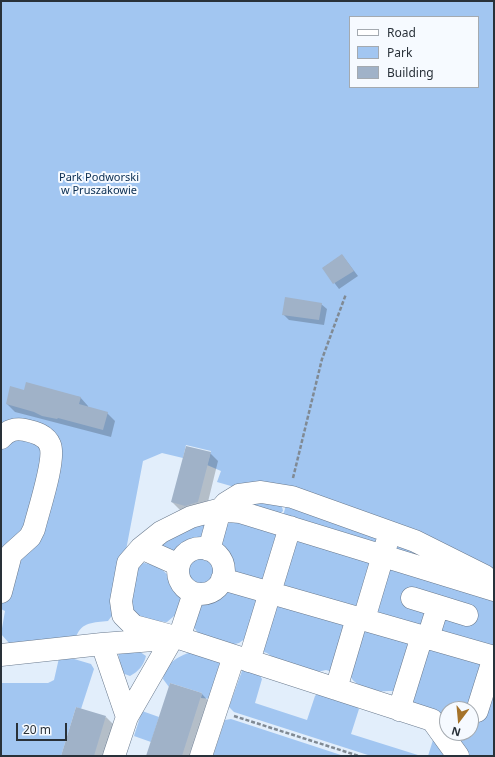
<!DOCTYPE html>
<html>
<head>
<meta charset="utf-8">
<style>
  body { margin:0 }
  #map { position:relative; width:495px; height:757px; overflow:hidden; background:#e2eefb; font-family:"Noto Sans",sans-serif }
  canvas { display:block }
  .frame { position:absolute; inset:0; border:2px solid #293139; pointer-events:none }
  .legend { position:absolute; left:349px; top:16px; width:130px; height:72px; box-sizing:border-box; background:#f6faff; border:1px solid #a4aab0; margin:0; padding:5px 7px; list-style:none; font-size:12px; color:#293139 }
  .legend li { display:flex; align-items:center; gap:8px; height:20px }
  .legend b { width:20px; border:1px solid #a4aab0 }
  .north { position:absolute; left:439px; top:701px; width:40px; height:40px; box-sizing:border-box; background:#f6faff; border:1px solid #a4aab0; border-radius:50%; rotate:196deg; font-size:11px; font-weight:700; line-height:16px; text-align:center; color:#293139 }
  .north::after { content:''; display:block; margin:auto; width:14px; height:18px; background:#a5732a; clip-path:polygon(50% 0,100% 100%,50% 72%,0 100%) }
  .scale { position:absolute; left:16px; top:723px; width:51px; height:18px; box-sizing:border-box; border:2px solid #293139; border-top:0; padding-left:5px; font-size:12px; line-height:14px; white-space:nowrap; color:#293139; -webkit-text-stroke:3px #f6faff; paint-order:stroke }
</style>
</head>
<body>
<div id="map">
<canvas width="495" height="757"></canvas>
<div class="frame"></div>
<ul class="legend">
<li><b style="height:5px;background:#fff"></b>Road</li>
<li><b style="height:11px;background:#a2c6f1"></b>Park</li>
<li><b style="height:11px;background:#a0b2c8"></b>Building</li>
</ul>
<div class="north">N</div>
<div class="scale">20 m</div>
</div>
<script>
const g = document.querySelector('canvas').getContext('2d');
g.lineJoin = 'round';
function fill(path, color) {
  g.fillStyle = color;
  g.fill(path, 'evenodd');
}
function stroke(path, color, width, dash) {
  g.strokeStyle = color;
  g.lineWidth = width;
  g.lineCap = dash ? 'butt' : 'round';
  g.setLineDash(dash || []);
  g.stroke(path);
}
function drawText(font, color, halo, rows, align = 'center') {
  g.font = font + ' "Noto Sans",sans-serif';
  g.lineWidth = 4;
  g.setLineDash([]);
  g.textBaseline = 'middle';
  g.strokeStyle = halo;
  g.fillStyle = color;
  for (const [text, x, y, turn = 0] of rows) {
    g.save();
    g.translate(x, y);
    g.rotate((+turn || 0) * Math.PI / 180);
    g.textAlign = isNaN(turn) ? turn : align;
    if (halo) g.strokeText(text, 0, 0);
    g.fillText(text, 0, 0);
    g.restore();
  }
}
const green = new Path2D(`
  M1,1H494V756H466L450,733H471V709H447V730L399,692C392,690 387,692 380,691C371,690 355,686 351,677L326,670L317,672L278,661L267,653L245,646L246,638L239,643L230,645L198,633L193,626L198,606L203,599L227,588L239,576C228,565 222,553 218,538L227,524L239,519L273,528L277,536L287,502L217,482L221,471L207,465L211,451L186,445L183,458L162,453L143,461L114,613L108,621C94,623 82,621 76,637L21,646L9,643L1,634L5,611L1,609ZM350,17H478V87H350Z
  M248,501L281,502L283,511L276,517L257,510Z
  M205,519L207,533L200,539L168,553L161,549V542Z
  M186 572a15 15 0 1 1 30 0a15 15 0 1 1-30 0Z
  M144,563C169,567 171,581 183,602L180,611L167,622L141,620L129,608L136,564Z
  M133,647L146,656C144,665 138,672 130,676L122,673L118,652Z
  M195,650L213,654L224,667L211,699L201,698L202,693L170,683L169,687L163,679C167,660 179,657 195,650Z
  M64,656L91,664L94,669L81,709L76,707L61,756H1V683H48L54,680L59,658Z
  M243,668L258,672L262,679L255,703L307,720L315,696L320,691L350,701L359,709L351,734L421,756H371L234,712L229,707Z
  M142,711L159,717L151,742L134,736Z
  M231,719L344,756H213L225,720Z
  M433,740L447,756H428Z`);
const shadow = new Path2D(`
  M342,255L358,276L339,289L323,268Z
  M321,304L327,309L324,325L289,320L283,314Z
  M24,391L80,397L88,406V408L107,413L115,421L111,437L15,412L7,404Z
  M210,453L218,461L206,510H180L172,502Z
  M171,684L202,694L212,705L196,756H147Z
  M106,717L114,725L104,756H62Z`);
const building = new Path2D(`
  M342,254L354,271L333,284L322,268Z
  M285,297L322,303L319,320L282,315Z
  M26,382L81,397L79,404L108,412L103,430L58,418L57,419L42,416L34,412L6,404L10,386L24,390Z
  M186,446L211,452L198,502L185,506L171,502Z
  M170,683L202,693L182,756H146Z
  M76,707L106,716L94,756H61Z`);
const path = new Path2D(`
  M293,478L322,359L346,294
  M234,716L359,756`);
const minor = new Path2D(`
  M1,438C8,430 15,428 25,430C35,432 46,435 50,445C56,459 38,512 34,529L30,537L11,554L1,592
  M141,548L179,565
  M178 571a23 23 0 1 1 46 0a23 23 0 1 1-46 0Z
  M209,550L220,510L226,503L239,495L261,492L292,497L415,541L485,576
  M222,579L494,657
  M194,593L179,638L134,626L123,615L121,601L128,563L141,548L161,532L191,517L217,510L240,512L494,590
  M412,598L438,606
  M364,619L387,542
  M428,638L438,606L467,615
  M102,644L127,717L114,756
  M1,655L102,644L179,638L432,720L458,756
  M249,661L290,527
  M336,689L357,618
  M399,710L422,636
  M477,711L494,657
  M127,717L172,639
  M201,756L234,656`);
const parkNames = [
  ["Park Podworski",99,178],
  ["w Pruszakowie",99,191]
];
fill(green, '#a2c6f1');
fill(shadow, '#0003');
fill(building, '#a0b2c8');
stroke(minor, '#6a7a8e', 23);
stroke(path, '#808a94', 2.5, [4, 2]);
stroke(minor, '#fff', 22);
drawText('11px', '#072b50', '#f6faff', parkNames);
</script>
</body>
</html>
